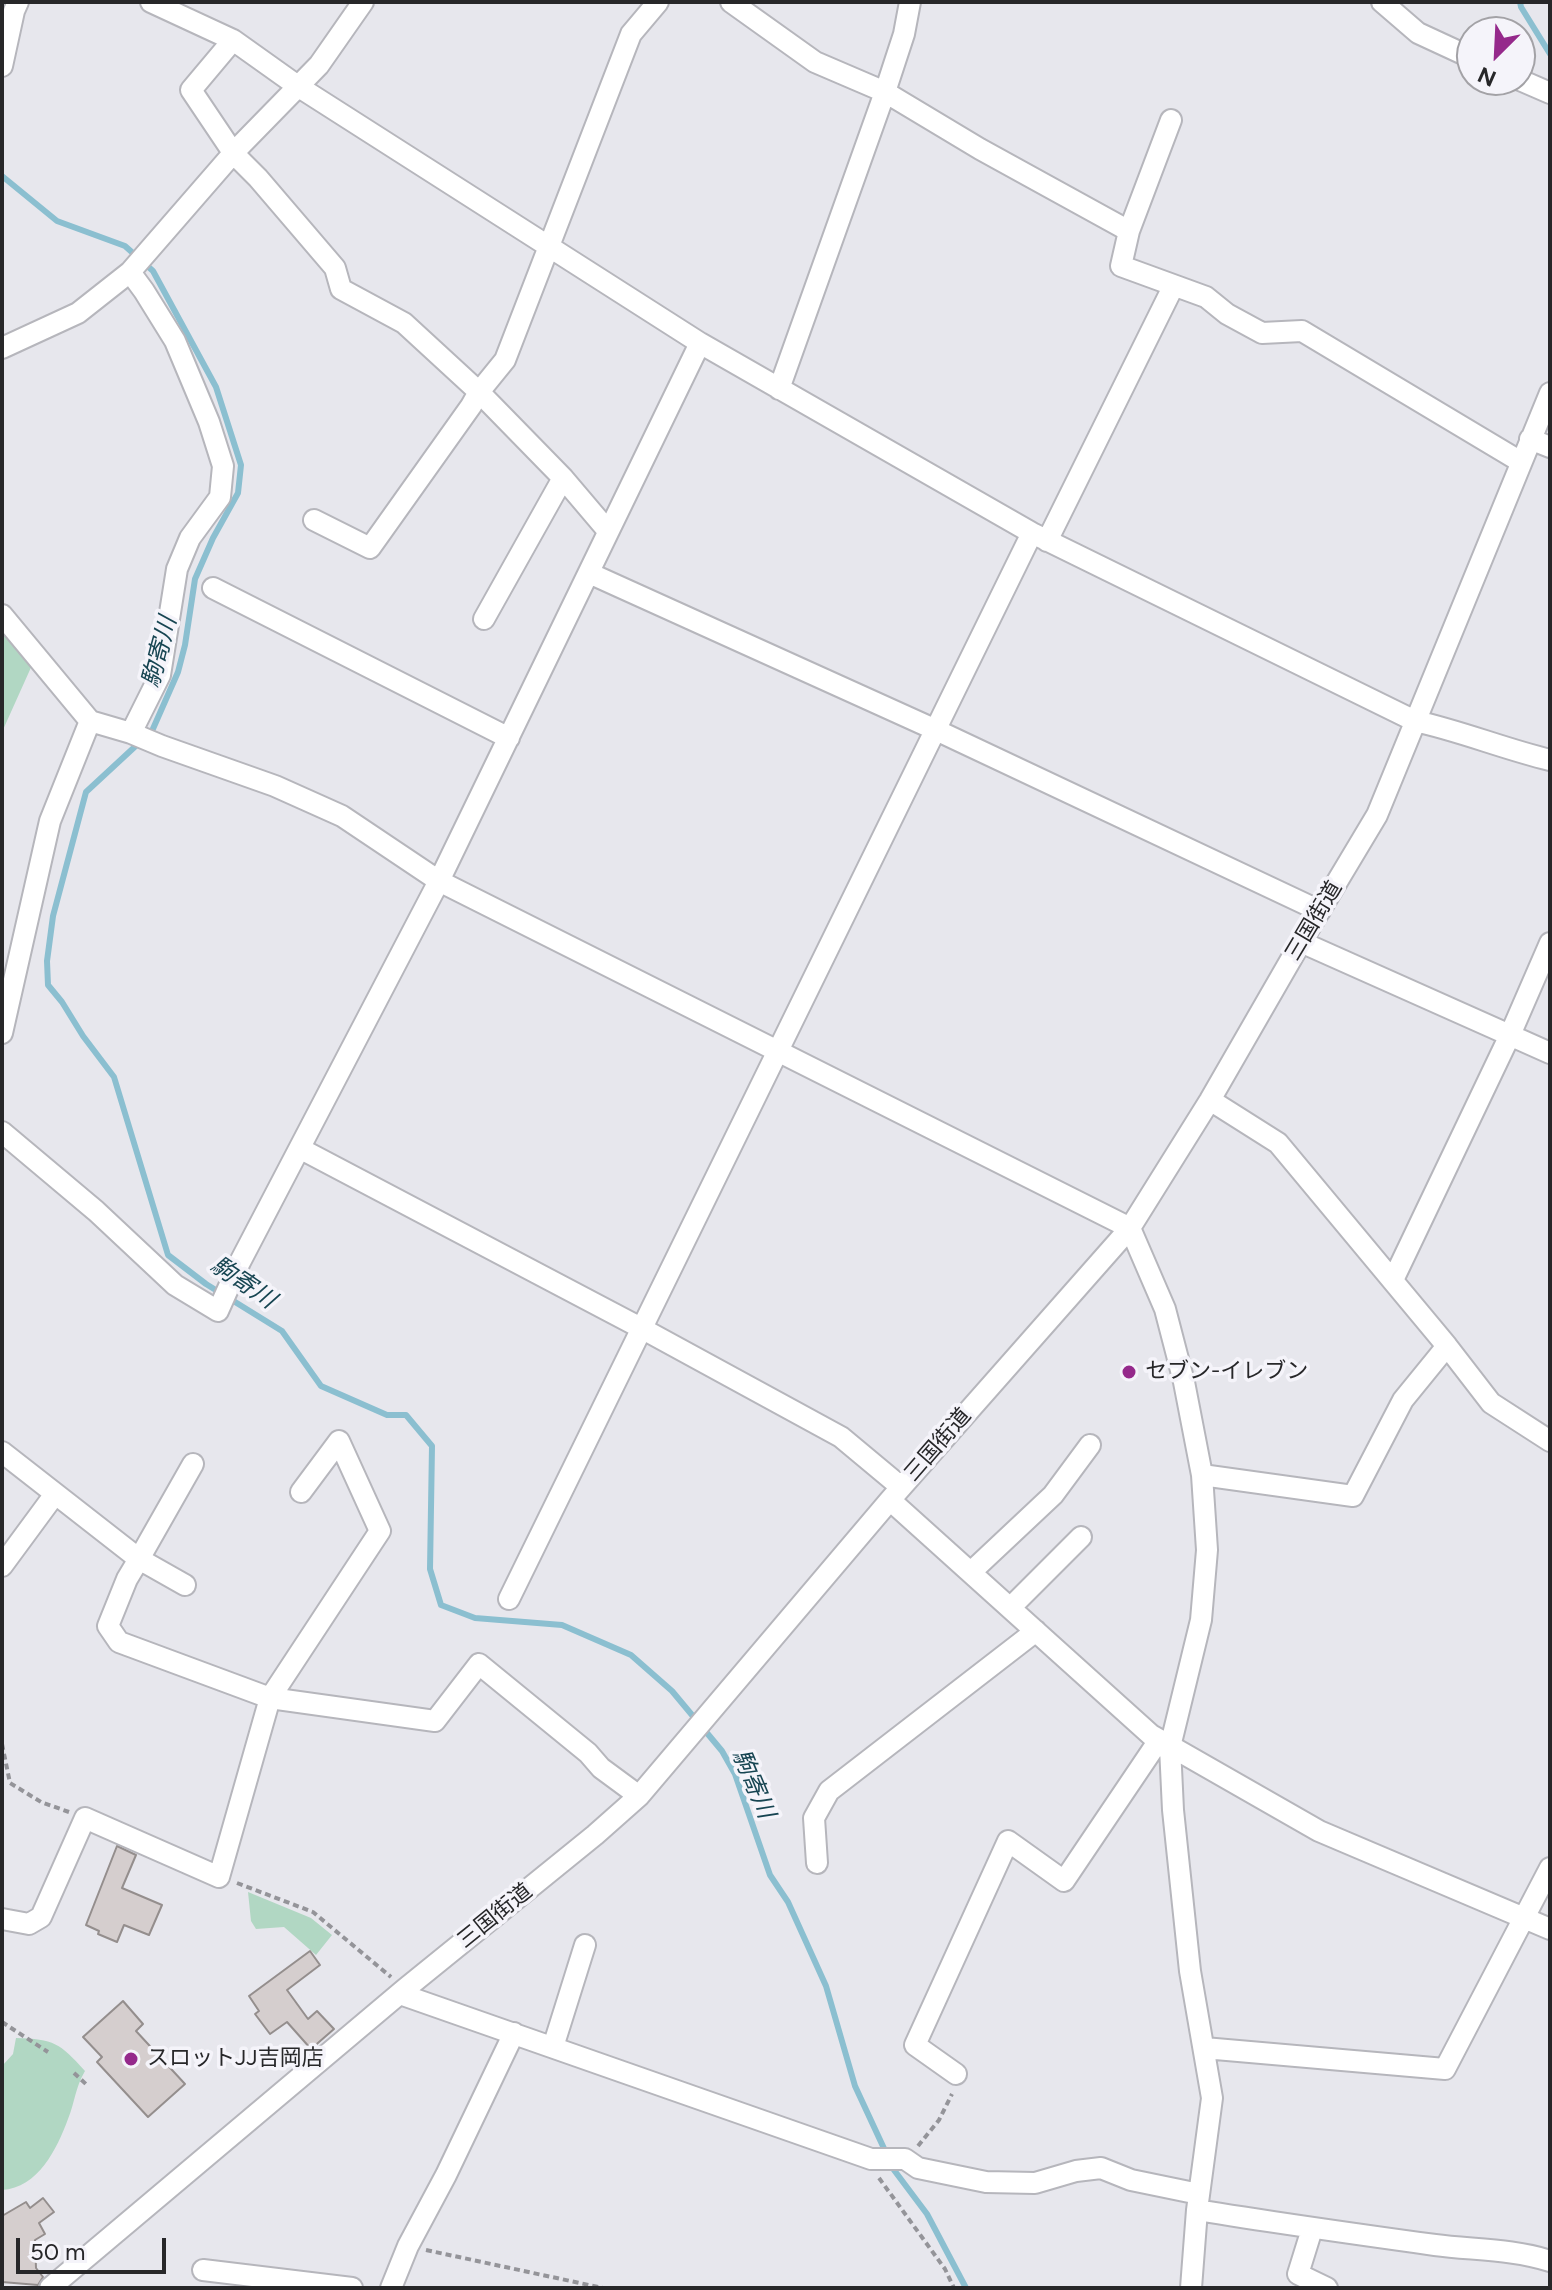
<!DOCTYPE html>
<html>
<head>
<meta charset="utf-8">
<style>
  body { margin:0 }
  #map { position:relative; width:1552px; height:2290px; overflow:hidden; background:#e7e7ed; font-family:Figtree,sans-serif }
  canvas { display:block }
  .frame { position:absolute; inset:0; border:4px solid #272729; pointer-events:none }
  .north { position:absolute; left:1456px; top:16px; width:80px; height:80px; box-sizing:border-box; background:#f5f4fa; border:2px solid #a3a2a6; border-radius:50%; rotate:204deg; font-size:22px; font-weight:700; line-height:32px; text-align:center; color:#272729 }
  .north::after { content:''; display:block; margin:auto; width:28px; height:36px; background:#95298b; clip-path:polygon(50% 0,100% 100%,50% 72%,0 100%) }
  .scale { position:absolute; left:16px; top:2238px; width:150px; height:36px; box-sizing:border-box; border:4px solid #272729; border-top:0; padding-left:10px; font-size:24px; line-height:28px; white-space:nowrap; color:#272729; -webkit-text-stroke:6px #f5f4fa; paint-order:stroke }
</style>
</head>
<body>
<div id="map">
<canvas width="1552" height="2290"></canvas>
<div class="frame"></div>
<div class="north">N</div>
<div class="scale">50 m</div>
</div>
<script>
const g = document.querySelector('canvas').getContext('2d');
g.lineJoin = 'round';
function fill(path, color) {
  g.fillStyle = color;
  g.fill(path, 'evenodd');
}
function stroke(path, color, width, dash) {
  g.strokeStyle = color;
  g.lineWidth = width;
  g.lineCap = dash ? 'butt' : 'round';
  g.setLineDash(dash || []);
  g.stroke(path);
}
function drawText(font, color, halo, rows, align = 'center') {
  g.font = font + ' Figtree,"Noto Sans JP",sans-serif';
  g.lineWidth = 7;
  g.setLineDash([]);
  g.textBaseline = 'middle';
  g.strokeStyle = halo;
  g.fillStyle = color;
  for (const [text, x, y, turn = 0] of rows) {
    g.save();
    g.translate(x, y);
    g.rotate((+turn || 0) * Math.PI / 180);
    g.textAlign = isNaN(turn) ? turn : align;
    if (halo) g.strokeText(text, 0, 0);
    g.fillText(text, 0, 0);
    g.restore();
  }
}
const green = new Path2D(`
  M2,625L33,663L2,732Z
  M248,1892L311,1918L332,1935L316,1955L284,1927L256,1929L251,1921Z
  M16,2038C54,2039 60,2043 85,2071C75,2088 75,2102 68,2119C57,2149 38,2188 2,2190V2066L13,2054Z`);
const stream = new Path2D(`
  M1520,2L1521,7L1550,54
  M2,176L57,221L125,246L153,271L216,387L241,465L238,493L213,538L195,579L185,645L178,672L152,731L149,735
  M140,742L86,792L53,916L47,961L48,985L62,1002L83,1036L114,1077L168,1255L206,1284L282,1331L321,1386L387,1415H406L432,1446L430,1569L441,1605L475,1618L562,1625L631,1655L672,1691L722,1751L735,1774L770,1875L788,1902L826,1986L855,2086L894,2170L927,2214L966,2288`);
const building = new Path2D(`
  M117,1846L136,1855L122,1888L162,1905L149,1935L124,1925L117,1942L98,1934L99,1931L86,1925Z
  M310,1951L320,1965L287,1990L308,2019L317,2011L334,2029L311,2049L287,2022L270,2034L255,2014L259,2011L249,1996Z
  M123,2001L143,2024L136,2031L185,2084L148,2117L97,2062L102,2057L83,2037Z
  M43,2198L54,2212L39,2223L45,2234L35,2240L36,2268L43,2277L38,2285L2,2282V2216L26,2202L30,2208Z`);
const path = new Path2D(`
  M2,1744L10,1783L41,1802L69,1812
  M237,1883L313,1912L391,1977
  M2,2022L48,2052
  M74,2073L88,2086
  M918,2146L939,2120L952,2094
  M879,2178L945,2269L954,2288
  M426,2250L603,2288`);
const minor = new Path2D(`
  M151,2L233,40L299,87L700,343L1032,533L1415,721C1461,731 1504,749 1550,760
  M731,2L815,62L885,92L980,149L1129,231
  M1382,2L1418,33L1472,58
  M233,40L191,90L234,154L258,178L335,268L341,289L404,323L479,392L563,478L608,531
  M2,66L14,11L18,2
  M1520,80L1550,93
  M1171,120L1129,231L1121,266L1206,297L1227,314L1262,333L1302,331L1521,462
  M130,272L144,291L175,341L209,422L223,466L220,497L190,538L177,569L160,675L131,733
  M2,348L78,313L130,272L236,150L319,65L363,2
  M779,389L885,92L904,34L910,2
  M1530,439L1550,447
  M314,520L370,548L471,406L479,392L505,360L631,34L658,2
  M1047,541L1173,287
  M589,573L936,730L1320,911
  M213,588L509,738
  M2,615L90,721L131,733L162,746L275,786L342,816L439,881L1130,1228L1165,1309L1184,1382L1202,1475L1207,1550L1201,1620L1170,1747L1173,1810L1190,1971L1212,2098L1197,2210L1191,2288
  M484,619L563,478
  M1301,942L1550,1053
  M2,1033L50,821L90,721
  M1210,1100L1278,1143L1447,1346L1491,1403L1550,1441
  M2,1132L96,1211L175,1285L218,1311L240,1262L439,881L700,343
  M301,1149L641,1328L841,1437L901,1487
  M1393,1280L1510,1035L1550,943
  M2,1452L139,1559L127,1579L108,1626L119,1642L270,1698L435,1721L479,1664L588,1753L601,1768L639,1796
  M1202,1475L1353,1496L1403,1400L1447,1346
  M890,1500L1151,1735L1319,1831L1550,1929
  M2,1566L55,1494
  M971,1572L1053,1495L1090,1445
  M185,1585L139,1559L193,1464
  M509,1599L1032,533
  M1010,1608L1081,1537
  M817,1863L814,1818L829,1791L1036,1631
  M2,1919L29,1924L41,1917L85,1818L219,1877L270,1698L380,1531L339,1441L301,1492
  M400,1994L871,2159H905L918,2168L986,2182L1035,2183L1076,2171L1101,2168L1131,2180L1199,2194
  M553,2047L585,1945
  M1204,2048L1445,2069L1550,1868
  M956,2074L915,2045L1008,1841L1064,1881L1155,1746L1170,1747
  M1197,2210C1276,2223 1355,2234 1435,2245C1473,2250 1513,2249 1550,2261
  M1312,2229L1298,2274L1327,2288
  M203,2270L352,2288
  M50,2288L405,1989L595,1835L639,1796L890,1500L1130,1228L1210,1100L1301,942L1377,815L1550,393
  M391,2288L408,2246L446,2175L514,2033`);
const markers = [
  [1129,1372,8,"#95298b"],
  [131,2059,8,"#95298b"]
];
const streetNames = [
  ["三国街道",1314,921,-59],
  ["三国街道",938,1445,-49],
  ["三国街道",495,1916,-39]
];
const poiNames = [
  ["セブン-イレブン",1145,1372],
  ["スロットJJ吉岡店",147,2059]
];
const waterNames = [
  ["駒寄川",160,652,-75],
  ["駒寄川",243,1283,34],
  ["駒寄川",753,1784,67]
];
fill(green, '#b1d7c3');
stroke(stream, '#8bbfd0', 6);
fill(building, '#d5cece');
stroke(building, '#948e8d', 2);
stroke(minor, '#b6b6bc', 24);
stroke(path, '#949499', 4, [6, 4]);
stroke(minor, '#fff', 20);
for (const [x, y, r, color] of markers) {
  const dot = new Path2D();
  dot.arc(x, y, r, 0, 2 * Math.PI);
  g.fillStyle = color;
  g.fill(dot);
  stroke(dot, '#f5f4fa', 3);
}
drawText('22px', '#272729', '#f5f4fa', streetNames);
drawText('22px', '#272729', '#f5f4fa', poiNames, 'left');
drawText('italic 24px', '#174552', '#f5f4fa', waterNames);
</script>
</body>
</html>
